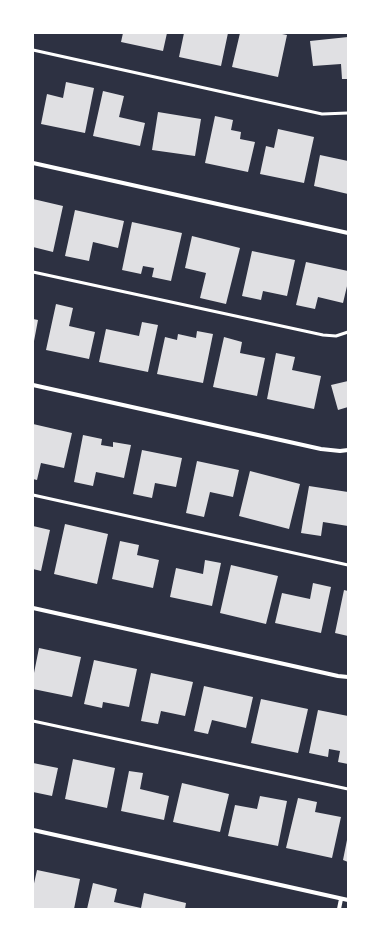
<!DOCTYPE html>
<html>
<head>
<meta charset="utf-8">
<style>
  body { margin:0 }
  #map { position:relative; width:381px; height:942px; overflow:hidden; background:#2d3142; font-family:"Alegreya Sans",sans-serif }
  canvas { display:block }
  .frame { position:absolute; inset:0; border:34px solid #fff; pointer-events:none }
</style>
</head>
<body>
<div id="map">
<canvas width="381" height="942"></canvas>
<div class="frame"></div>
</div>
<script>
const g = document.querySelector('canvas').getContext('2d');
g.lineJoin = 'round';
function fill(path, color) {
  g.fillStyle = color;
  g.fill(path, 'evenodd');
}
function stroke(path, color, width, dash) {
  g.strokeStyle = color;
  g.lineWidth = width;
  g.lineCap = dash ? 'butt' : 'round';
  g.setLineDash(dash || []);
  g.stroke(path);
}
const building = new Path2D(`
  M123,33H167L163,51L121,42Z
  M184,33H228L221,66L179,57Z
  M240,33H277L287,35L278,77L232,67Z
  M348,37V79H342L341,64L313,66L310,41Z
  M66,82L94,88L85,133L41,124L47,94L63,98Z
  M103,91L124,96L119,117L145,123L140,146L93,136Z
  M158,112L201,119L195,156L152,150Z
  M215,116L233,120L231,130L241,132L240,139L255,142L248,172L205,163Z
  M278,129L314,137L304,183L260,174L266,146L274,148Z
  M320,155L348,161V194L314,186Z
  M33,199L63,206L53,252L33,247Z
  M75,210L124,221L118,248L93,242L89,261L65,256Z
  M132,222L182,233L171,281L152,277L154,268L143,266L141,274L122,270Z
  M192,236L240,248L226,304L200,298L206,273L185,268Z
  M252,251L295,260L287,296L263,291L261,300L242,296Z
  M306,262L348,271V282L343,303L318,297L315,309L296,305Z
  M56,304L73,308L69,326L95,332L89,359L46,350Z
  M33,319L38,320L34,341H33Z
  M142,322L158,325L148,372L99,362L106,329L139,336Z
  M197,331L213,334L203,383L157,374L165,337L177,340L178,334L196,338Z
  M224,337L242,342L240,353L265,358L257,396L213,387Z
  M276,353L295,357L292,370L321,376L314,409L267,399Z
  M348,381V407L338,410L331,385Z
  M33,424L72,433L64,468L41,463L37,480L33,479Z
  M83,435L102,439L101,445L113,447V442L131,445L124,478L96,472L93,486L74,482Z
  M142,450L182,458L176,487L155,483L152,498L133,494Z
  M197,461L239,470L233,497L210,492L204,517L186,513Z
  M250,471L300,484L289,529L239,516Z
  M309,486L348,492V526L323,522L321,536L301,533Z
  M65,524L108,534L97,584L54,574Z
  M33,526L50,530L41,571L33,569Z
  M120,541L139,545L137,555L159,560L153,588L112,579Z
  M205,560L221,563L212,606L170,597L176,568L203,574Z
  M231,565L278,576L266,624L220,613Z
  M313,583L331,587L321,633L275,623L282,593L310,599Z
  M344,590L348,591V636L335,633Z
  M39,648L81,657L72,697L33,689V678Z
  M94,660L137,669L129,707L103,702L102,708L84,704Z
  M151,673L193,682L185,716L161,711L158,724L141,721Z
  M204,686L253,697L246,728L212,720L208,734L194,731Z
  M261,699L308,709L298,753L251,743Z
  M318,710L348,716V764L338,762L340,751L329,749L328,757L309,753Z
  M73,759L115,768L107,808L65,799Z
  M33,763L58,768L52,796L33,792Z
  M129,771L143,773L140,789L169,796L164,820L121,811Z
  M182,783L229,794L220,832L173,822Z
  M260,796L287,801L278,846L228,836L235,805L257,809Z
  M298,798L317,802L315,812L341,817L332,858L286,848Z
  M347,840H348V862L343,860Z
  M37,870L80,879L74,909H33V888Z
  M93,883L117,889L114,902L141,908L144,893L186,903L185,909H87Z`);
const service = new Path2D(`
  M33,50L322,114L348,113
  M33,272L323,335L336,336L348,332
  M33,495L348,565
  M33,721L348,789`);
const minor = new Path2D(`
  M33,163L348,233
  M33,385L321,449L340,451L348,450
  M33,608L338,676L348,677
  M33,830L348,900
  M339,909L341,899`);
fill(building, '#e0e0e3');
stroke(service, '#fff', 3);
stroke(minor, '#fff', 4);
</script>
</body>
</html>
